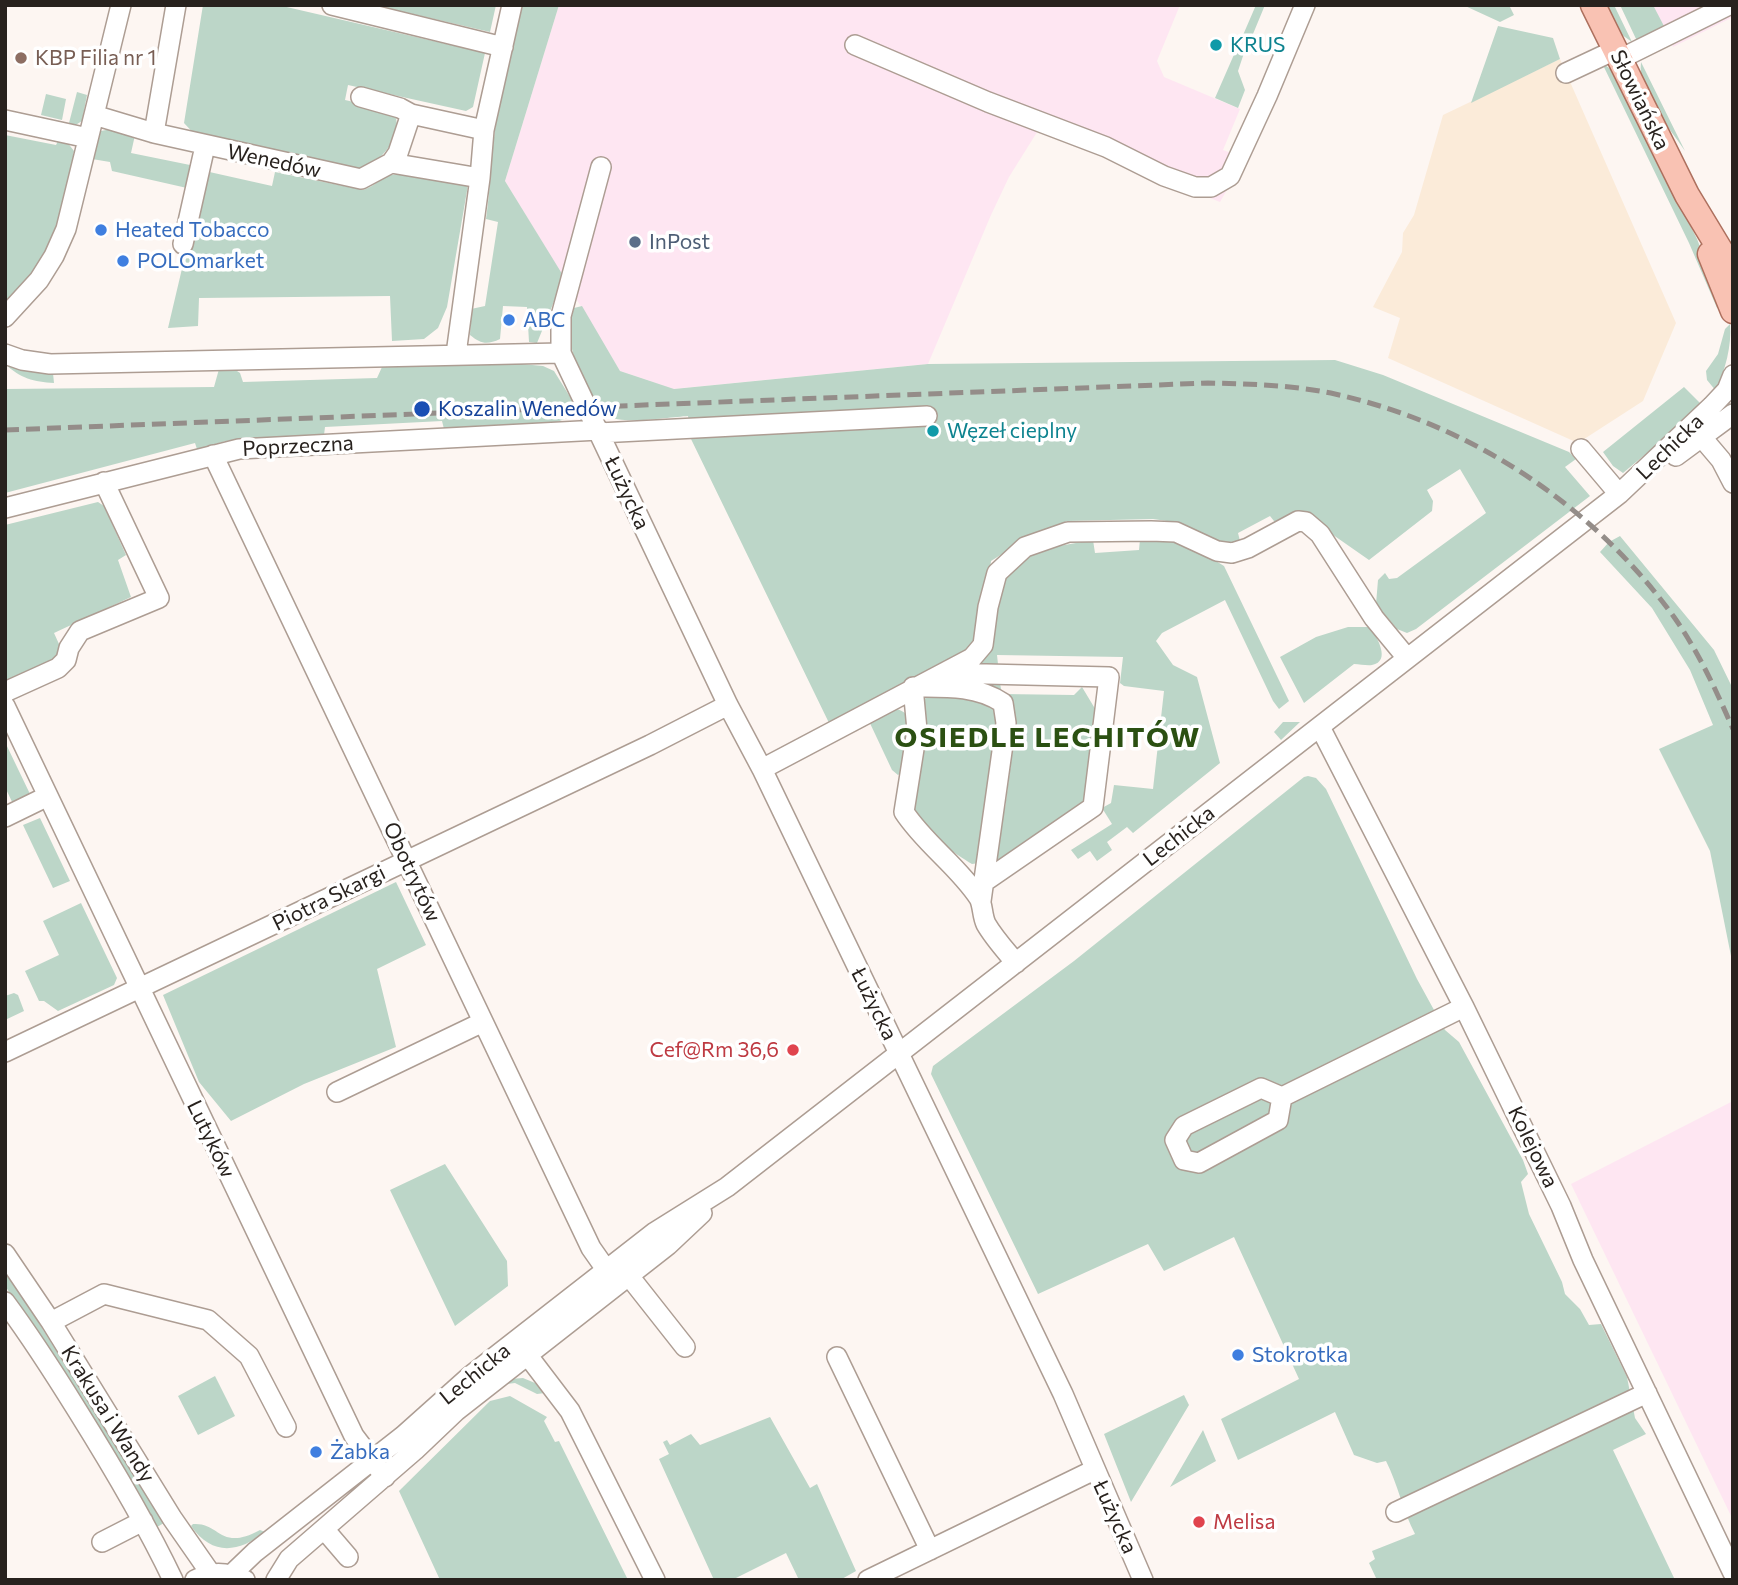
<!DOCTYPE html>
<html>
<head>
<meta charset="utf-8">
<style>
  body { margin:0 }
  #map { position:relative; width:1738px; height:1585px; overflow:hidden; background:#fdf6f2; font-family:Commissioner,sans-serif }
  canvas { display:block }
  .frame { position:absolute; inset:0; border:7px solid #28221e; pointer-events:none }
</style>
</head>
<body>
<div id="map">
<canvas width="1738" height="1585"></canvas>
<div class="frame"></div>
</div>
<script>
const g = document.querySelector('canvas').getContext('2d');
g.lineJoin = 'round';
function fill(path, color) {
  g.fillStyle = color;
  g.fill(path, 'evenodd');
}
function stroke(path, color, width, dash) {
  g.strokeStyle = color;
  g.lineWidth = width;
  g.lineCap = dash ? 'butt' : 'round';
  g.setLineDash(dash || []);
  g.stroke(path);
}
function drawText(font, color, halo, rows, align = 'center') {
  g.font = font + ' Commissioner,sans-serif';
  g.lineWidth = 7;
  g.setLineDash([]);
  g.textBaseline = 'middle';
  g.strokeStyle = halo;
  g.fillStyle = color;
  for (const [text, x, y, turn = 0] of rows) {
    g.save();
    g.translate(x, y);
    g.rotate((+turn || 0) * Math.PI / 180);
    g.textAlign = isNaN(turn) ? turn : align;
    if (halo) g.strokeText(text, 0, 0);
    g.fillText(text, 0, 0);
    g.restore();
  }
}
const industrial = new Path2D(`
  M559,5H1180L1157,61L1164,77L1240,109L1223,150L1245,158L1220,202L1039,129L1009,177L991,215L928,364L673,389L620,371L505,181Z
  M1653,5H1733V17L1673,47Z
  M1733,1101V1520L1571,1184Z`);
const education = new Path2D(`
  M1560,59L1676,323L1643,401L1578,443L1388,358L1400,318L1373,307L1402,252L1403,233L1414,215L1443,115Z`);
const green = new Path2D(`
  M203,5H278L485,53L473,107L466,111L348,85L345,100L393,111C406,135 384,154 367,170H352L198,138L184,123Z
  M374,5H496L490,32Z
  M521,5H559L505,181L564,277L537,343L529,342L527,307L503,306L500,339C487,345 481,344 470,335L471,309L485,306L498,222L486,219C491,185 491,151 497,117C503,79 513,42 521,5Z
  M1256,5H1265L1248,46L1240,42Z
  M1463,5H1509L1514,15L1500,22Z
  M1605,5H1614L1632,42L1618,32Z
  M1620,5H1653L1665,28L1637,41Z
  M1498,26L1553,38L1560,59L1471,103Z
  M1236,50L1244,53L1238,71L1245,90L1238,108L1215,98Z
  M1641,62L1685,151C1669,126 1637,94 1641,62Z
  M1602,63L1615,72L1697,239L1723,305L1717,308L1689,243Z
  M77,92L87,95L82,121L74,126L69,123Z
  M46,94L66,99L62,120L41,115Z
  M111,129L135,135L131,153L195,166L187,188L112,171L110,162L92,159L96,140L101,131Z
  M5,135L56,145L59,139L67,142L74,151C68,190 58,232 37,266C29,280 16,292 5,304Z
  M205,171L272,186L275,172L363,190C374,187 380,178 391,175C405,171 451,182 468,185L447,307L438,328L424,339L392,341L390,296L199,298L198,326L168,328Z
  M582,306L620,371L674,389L928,364L1335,360L1383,375L1569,452L1576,459L1565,467L1590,496L1416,629L1407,633L1397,629L1376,604L1378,580L1385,573L1389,579L1397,578L1486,513L1460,469L1427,490L1433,501L1432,511L1369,560L1316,523L1278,526L1270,516L1238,533L1240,541L1222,546L1197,535L1181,523L1153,519L1067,521L1029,537L991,561L984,617L972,648L830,725L691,439L688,416C671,417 621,425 608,416C591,405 573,360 570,340C568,329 571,319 574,308Z
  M1730,324C1732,346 1725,370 1716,391L1707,380L1706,371L1718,354L1725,329Z
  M489,361L543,366L554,371L572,400L573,412L567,418L557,422L444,429L442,421L325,427L324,435L226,441L197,449L195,443L5,493V389L214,387L219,369H234L240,373L243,382L377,378L382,367Z
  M5,364L53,373L54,383C34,382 20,378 5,364Z
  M1684,387L1703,406L1623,473L1613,466L1603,452Z
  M98,502L104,506L126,555L118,560L131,597L54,633L64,655L9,685L5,677V525Z
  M1620,536L1714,650L1733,689V966L1710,851L1659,749L1713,725L1690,670L1652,608L1600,552L1609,542Z
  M1140,539L1182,540L1224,566L1289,701L1279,709L1273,701L1225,600L1162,633L1156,641L1173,665L1197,677L1220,763L1133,833L1127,827L1107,842L1112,850L1097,861L1090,851L1078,859L1071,850L1112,824L1102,808L1111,803L1114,785L1153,789L1164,691L1124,686L1120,683L1123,657L997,655L998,664H973L1005,575L1023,559L1042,549L1093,540L1095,553L1139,550Z
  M1348,627H1371C1376,637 1392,661 1372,665C1367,666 1360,664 1354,664L1304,703L1280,657L1316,637Z
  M953,677L999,678L1002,694L1074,695L1082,687L1097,712L1087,801L1002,861L996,859L1000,812L1005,808L1014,739L1009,732L1010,716Z
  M933,693L982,701L995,709L999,720L979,863L972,864C957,855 925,834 917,819C907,801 923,747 927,726L921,721L923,700Z
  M896,709C905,711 908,715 909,723L901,773L898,775L892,770L868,719Z
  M1283,722H1300L1281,740L1274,732Z
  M5,742L30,794L25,800L14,806L5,787Z
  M1308,776L1316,778L1326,789L1417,979L1445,1030L1459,1042L1523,1160L1528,1174L1521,1182L1529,1214L1562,1282L1565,1294L1580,1309L1589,1325L1601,1324L1627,1377L1635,1418L1646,1434L1613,1450L1675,1580H1377L1369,1563L1375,1559L1372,1551L1415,1534C1403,1511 1398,1485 1386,1461L1377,1463L1354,1455L1335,1412L1238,1460L1221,1419L1299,1379L1234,1237L1164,1271L1148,1244L1038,1294L931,1074L933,1066L1074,961L1304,777Z
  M40,818L70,881L53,888L23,825Z
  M396,882L426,945L377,969L396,1047L304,1084L231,1121L199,1082L163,995Z
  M81,903L117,978L114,985L58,1011L44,1001H39L25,971L59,955L43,921Z
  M14,993L18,995L24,1011L5,1020V996Z
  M445,1164L507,1261L508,1286L455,1326L390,1190Z
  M5,1269L164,1523L157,1527L56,1358L5,1286Z
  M215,1376L235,1416L198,1435L178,1396Z
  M523,1378L535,1383L545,1393L537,1394L515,1383L499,1385L510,1379Z
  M1184,1395L1189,1405L1131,1502L1104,1434Z
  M510,1396L547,1417L544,1421L555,1442L559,1441L628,1580H440L399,1491L490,1401Z
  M770,1417L810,1488L817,1484L856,1571L840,1580H799L786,1553L732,1580H714L659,1459L669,1454L663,1442L667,1440L670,1445L691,1434L700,1445Z
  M1203,1430L1216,1461L1170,1487Z
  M193,1524C220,1522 220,1552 260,1530L265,1532C238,1553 212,1556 191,1526Z`);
const minor = new Path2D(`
  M332,5L503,47
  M855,45L988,102L1106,147L1164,176L1195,187H1211L1230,176L1267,96L1305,5
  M1620,59L1729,5
  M1566,73L1615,50
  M361,97L400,108L411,114
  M94,115L154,133L176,5
  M5,120L88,138
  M154,133L361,179L391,163L398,153L411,114L484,130
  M391,163L480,178
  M183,244L205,146
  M5,317L39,280L54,256L66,229L121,5
  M561,353V316L601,167
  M5,354L22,360L50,364L561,353L728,705L762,769L1063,1394L1143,1580
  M456,354L480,178L484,130L512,5
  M1693,427L1721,460L1733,483
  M599,433L927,416
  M1581,449L1619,494
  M213,455L591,1248L617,1285
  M1676,456L1733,414
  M5,508L239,449L599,430
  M945,673L1109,677L1093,807L984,882
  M5,692L58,668L66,660L69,648L80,631L159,598L104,482
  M5,706L354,1436L385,1477
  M1320,727L1464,1007L1561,1206L1583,1260L1733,1573
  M762,769L972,658L983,645L988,607L997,573L1025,547L1068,532L1151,531L1176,532L1217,551L1232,553L1248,548L1298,521L1306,522L1320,534L1374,618L1407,658
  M5,817L48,796
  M981,901L1006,723L1003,703C977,685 944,687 913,687L917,730L904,812C925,844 958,866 979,898C983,905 982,916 986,924C994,938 1006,951 1016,963
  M5,1052L650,745L728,705
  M337,1092L483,1022
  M1282,1097L1261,1088L1184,1126L1175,1140L1184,1160L1199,1163L1278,1120L1282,1097L1464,1007
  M5,1254L51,1322L172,1518L211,1574
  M629,1276L685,1347
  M5,1302C31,1337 54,1373 77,1410C112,1466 145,1521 173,1580
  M51,1322L104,1294L208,1320L249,1356L286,1427
  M519,1344L570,1411L655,1580
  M837,1357L930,1550
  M1396,1512L1647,1393
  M324,1529L348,1557
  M102,1542L143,1521
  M232,1574L255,1552L403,1436L469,1377L655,1232L727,1187L1619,494L1712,406L1727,390L1733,375
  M195,1580C212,1570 228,1572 245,1580
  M276,1580L289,1559L415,1450L456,1411L668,1245L702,1213
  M868,1580L1094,1470`);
const major = new Path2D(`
  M1593,5L1687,195L1733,271
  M1710,254L1733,311`);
const rail = new Path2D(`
  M5,430L1208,383C1251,384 1293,385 1335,394C1470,424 1592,504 1674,617C1698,651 1716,690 1733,729`);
const markers = [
  [1216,45,7,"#0f9aa8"],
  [21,58,7,"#8d6e63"],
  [101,230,7,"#3f7fe0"],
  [635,242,7,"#5c6f8a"],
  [123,261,7,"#3f7fe0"],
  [509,320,7,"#3f7fe0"],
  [422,409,9,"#1a4fb4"],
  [933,431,7,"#0f9aa8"],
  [793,1050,7,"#e0444e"],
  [1238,1355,7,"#3f7fe0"],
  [316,1452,7,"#3f7fe0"],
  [1199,1522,7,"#e0444e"]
];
const cultureNames = [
  ["KRUS",1230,45],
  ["Węzeł cieplny",947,431]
];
const educationNames = [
  ["KBP Filia nr 1",35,58]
];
const streetNames = [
  ["Słowiańska",1640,100,64],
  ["Wenedów",274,161,12],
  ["Poprzeczna",298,446,-3],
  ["Lechicka",1670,447,-44],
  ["Łużycka",627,493,65],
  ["Lechicka",1179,836,-38],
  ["Obotrytów",412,872,65],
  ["Piotra Skargi",329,898,-26],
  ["Łużycka",874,1004,64],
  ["Lutyków",211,1139,64],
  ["Kolejowa",1533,1147,64],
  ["Lechicka",475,1374,-39],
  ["Krakusa i Wandy",108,1414,58],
  ["Łużycka",1115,1517,66]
];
const shopNames = [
  ["Heated Tobacco",115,230],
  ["POLOmarket",137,261],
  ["ABC",523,320],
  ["Stokrotka",1252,1355],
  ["Żabka",330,1452]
];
const serviceNames = [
  ["InPost",649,242]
];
const transitNames = [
  ["Koszalin Wenedów",438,409]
];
const healthNames = [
  ["Cef@Rm 36,6",779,1050],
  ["Melisa",1213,1522,"left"]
];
const districtNames = [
  ["OSIEDLE LECHITÓW",1048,738]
];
fill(industrial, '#fee6f2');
fill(education, '#fbebd9');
fill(green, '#bcd6c8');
stroke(minor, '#ad9d93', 22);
stroke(major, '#ad705e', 27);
stroke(minor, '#fff', 19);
stroke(major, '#f9c2b3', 24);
stroke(rail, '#948d89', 5, [14, 7]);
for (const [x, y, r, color] of markers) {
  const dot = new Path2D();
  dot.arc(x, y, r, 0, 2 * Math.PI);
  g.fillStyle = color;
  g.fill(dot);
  stroke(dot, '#fff', 2.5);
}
drawText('21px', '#0d838f', '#fff', cultureNames, 'left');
drawText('21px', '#785e54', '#fff', educationNames, 'left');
drawText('21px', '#28221e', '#fff', streetNames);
drawText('21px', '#366cbe', '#fff', shopNames, 'left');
drawText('21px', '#4e5e75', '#fff', serviceNames, 'left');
drawText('21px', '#164399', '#fff', transitNames, 'left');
drawText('21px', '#be3a42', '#fff', healthNames, 'right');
g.letterSpacing = '2px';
drawText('bold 28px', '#2b5012', '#fff', districtNames);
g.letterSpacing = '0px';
</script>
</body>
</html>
